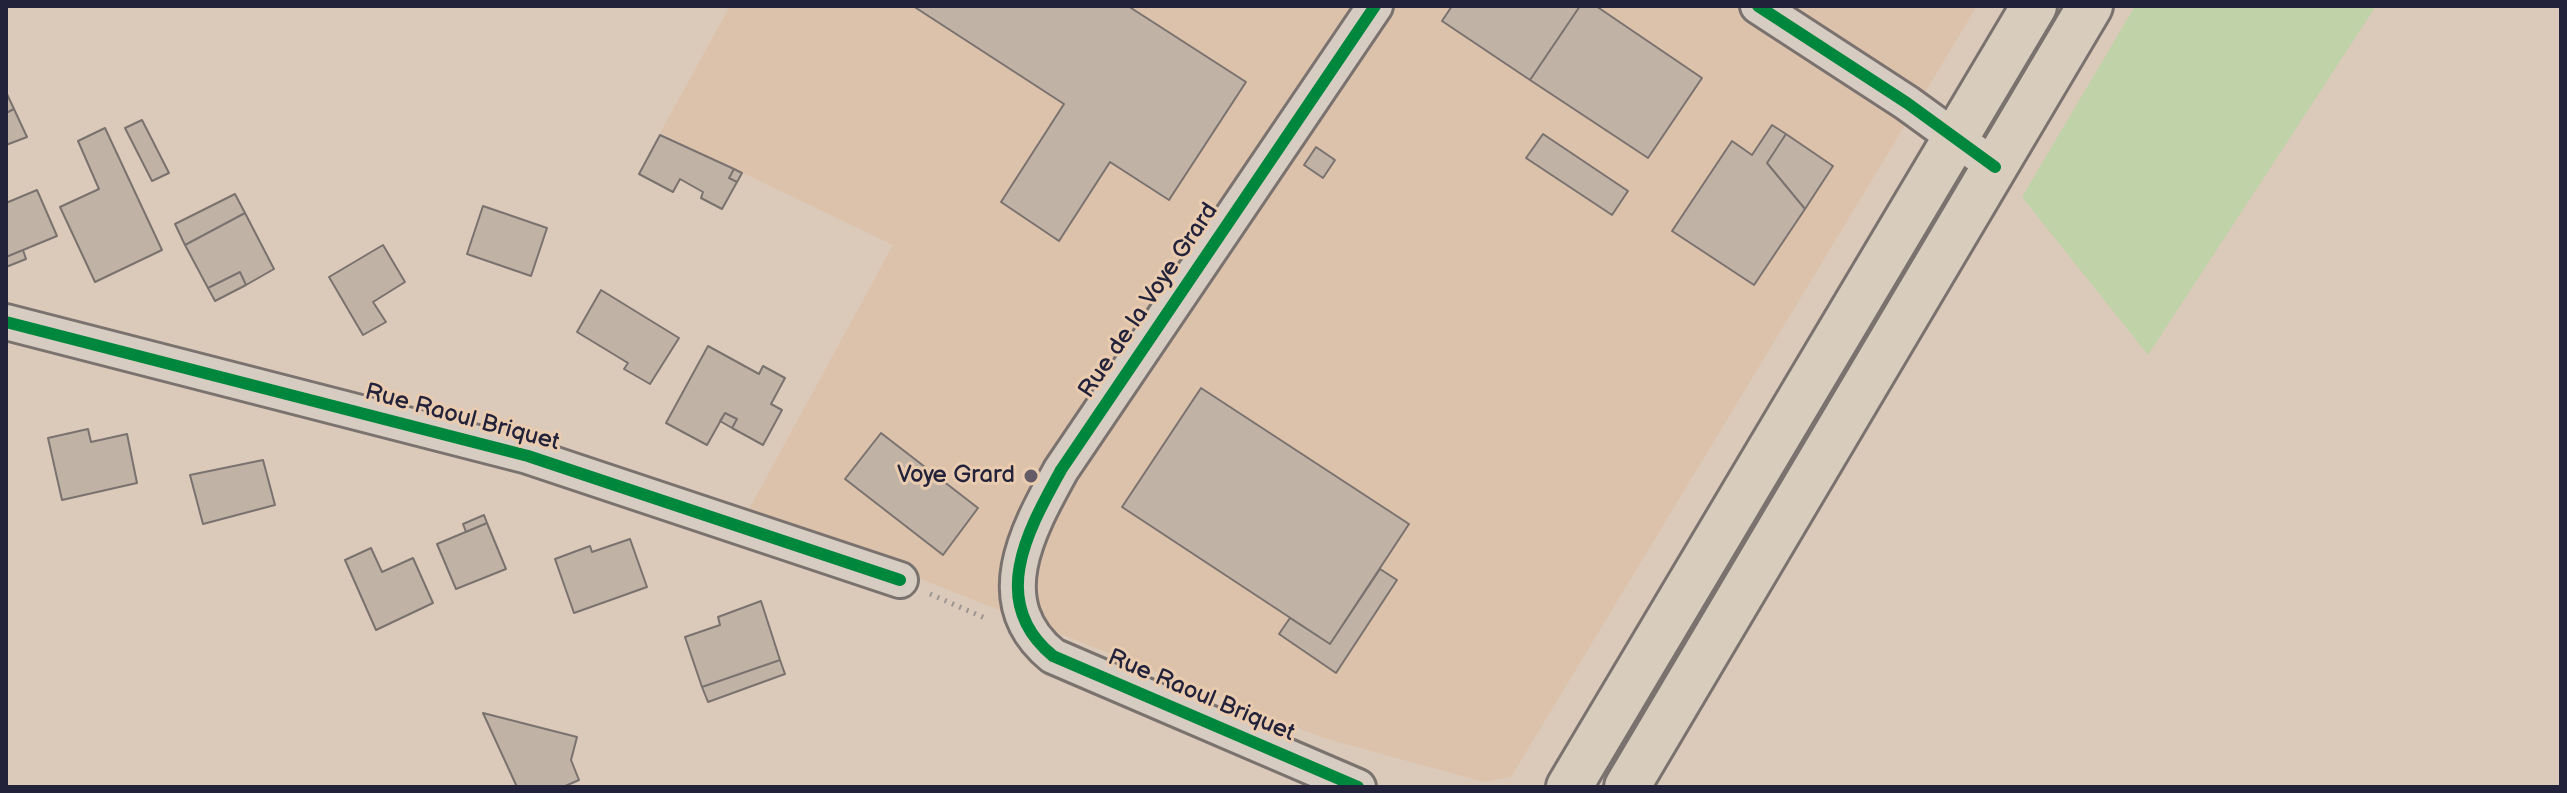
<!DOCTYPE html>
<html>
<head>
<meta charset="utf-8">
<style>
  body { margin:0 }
  #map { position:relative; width:2567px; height:793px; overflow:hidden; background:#dbc9b9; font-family:"Balsamiq Sans",sans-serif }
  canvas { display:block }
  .frame { position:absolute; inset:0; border:8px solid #22223b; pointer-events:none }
</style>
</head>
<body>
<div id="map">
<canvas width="2567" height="793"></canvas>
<div class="frame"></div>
</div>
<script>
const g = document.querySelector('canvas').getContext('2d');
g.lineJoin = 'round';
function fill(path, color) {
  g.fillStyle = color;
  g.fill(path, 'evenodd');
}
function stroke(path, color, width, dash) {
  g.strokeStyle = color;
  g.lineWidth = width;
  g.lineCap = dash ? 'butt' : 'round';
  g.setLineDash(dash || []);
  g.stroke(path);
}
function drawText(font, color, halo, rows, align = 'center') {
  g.font = font + ' "Balsamiq Sans",sans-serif';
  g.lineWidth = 6;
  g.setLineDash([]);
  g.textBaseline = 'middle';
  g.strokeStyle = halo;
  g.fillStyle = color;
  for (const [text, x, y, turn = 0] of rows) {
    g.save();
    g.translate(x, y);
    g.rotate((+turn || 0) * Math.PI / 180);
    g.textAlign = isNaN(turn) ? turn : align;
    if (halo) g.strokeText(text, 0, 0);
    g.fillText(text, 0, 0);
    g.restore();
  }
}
const built = new Path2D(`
  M730,6H1977L1511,777L1484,782L1324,738L748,511L893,245L660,133Z`);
const green = new Path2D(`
  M2135,6H2376L2148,355L2022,197Z`);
const building = new Path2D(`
  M913,6H1128L1246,82L1169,200L1110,162L1059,241L1001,202L1064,104Z
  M1452,6H1580L1530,80L1442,21Z
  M1580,6H1596L1702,78L1648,158L1530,80Z
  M6,92L14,109L6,113Z
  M14,109L27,137L6,145V113Z
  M142,120L169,173L152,181L125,128Z
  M1772,125L1786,134L1767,163L1805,209L1754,285L1672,231L1732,141L1752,155Z
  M105,128L162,250L95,282L60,207L99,189L78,141Z
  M1543,134L1628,191L1612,215L1526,158Z
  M1786,134L1833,166L1805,209L1767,163Z
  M660,135L734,169L729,178L737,182L722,209L701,198L703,192L680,179L673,192L639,174Z
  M1316,147L1335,160L1323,178L1304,165Z
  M734,169L742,173L737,182L729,178Z
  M37,190L57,236L6,257V203Z
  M235,194L245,213L185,245L175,224Z
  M483,206L547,228L531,276L467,254Z
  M245,213L274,269L246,285L240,272L208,288L185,245Z
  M383,245L405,282L373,302L386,322L363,335L329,277Z
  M23,250L26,259L6,267V257Z
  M240,272L246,285L215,301L208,288Z
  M601,290L679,338L650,384L624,369L628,363L577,332Z
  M708,346L759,374L763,366L785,378L771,404L782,410L763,445L732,428L737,419L725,413L707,445L666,423Z
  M1201,388L1409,524L1330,644L1122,507Z
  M725,413L737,419L732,428L720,421Z
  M88,429L91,442L127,434L137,483L62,500L48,438Z
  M881,433L978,508L943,555L845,479Z
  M263,460L275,505L203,524L190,475Z
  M484,515L487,523L466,532L463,524Z
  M487,523L506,569L456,589L437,544Z
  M630,539L647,587L574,613L555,559L590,546L592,552Z
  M371,548L382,572L413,558L433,603L376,630L345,560Z
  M1380,569L1397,580L1336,673L1279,634L1290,618L1330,644Z
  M761,601L780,660L702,687L685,637L720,625L718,617Z
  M780,660L785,674L708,702L702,687Z
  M483,713L577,737L571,760L579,780L563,787H517Z`);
const path = new Path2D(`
  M930,594L987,619`);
const minor = new Path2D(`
  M1758,6L1907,103L1995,167
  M6,322L528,456L900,580
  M1358,787L1053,656C987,602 1028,530 1061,470L1375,6`);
const primary = new Path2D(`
  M1569,787L2034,6
  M1627,787L2090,6`);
const cycleway = new Path2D(`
  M1758,6L1907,103L1995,167
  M6,322L528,456L900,580
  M1358,787L1053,656C987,602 1028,530 1061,470L1375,6`);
const markers = [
  [1031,476,8,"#635c67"]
];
const streetNames = [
  ["Rue de la Voye Grard",1149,301,-56],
  ["Rue Raoul Briquet",462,418,15],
  ["Rue Raoul Briquet",1201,696,23]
];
const poiNames = [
  ["Voye Grard",1015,476]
];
fill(built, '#ddc2ab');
fill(green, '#bfd2a8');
fill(building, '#c1b2a6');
stroke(building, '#7a726f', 2);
stroke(minor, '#7a726f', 40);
stroke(primary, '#7a726f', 50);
stroke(path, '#9c9490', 5, [2, 6]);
stroke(minor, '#d7ccc1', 34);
stroke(primary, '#d8ccbc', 44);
stroke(cycleway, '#00873e', 12);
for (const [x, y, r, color] of markers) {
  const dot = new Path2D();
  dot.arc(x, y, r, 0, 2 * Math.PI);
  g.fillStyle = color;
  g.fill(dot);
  stroke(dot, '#e9cbaf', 3);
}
drawText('24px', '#22223b', '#e9cbaf', streetNames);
drawText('24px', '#22223b', '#e9cbaf', poiNames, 'right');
</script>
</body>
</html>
